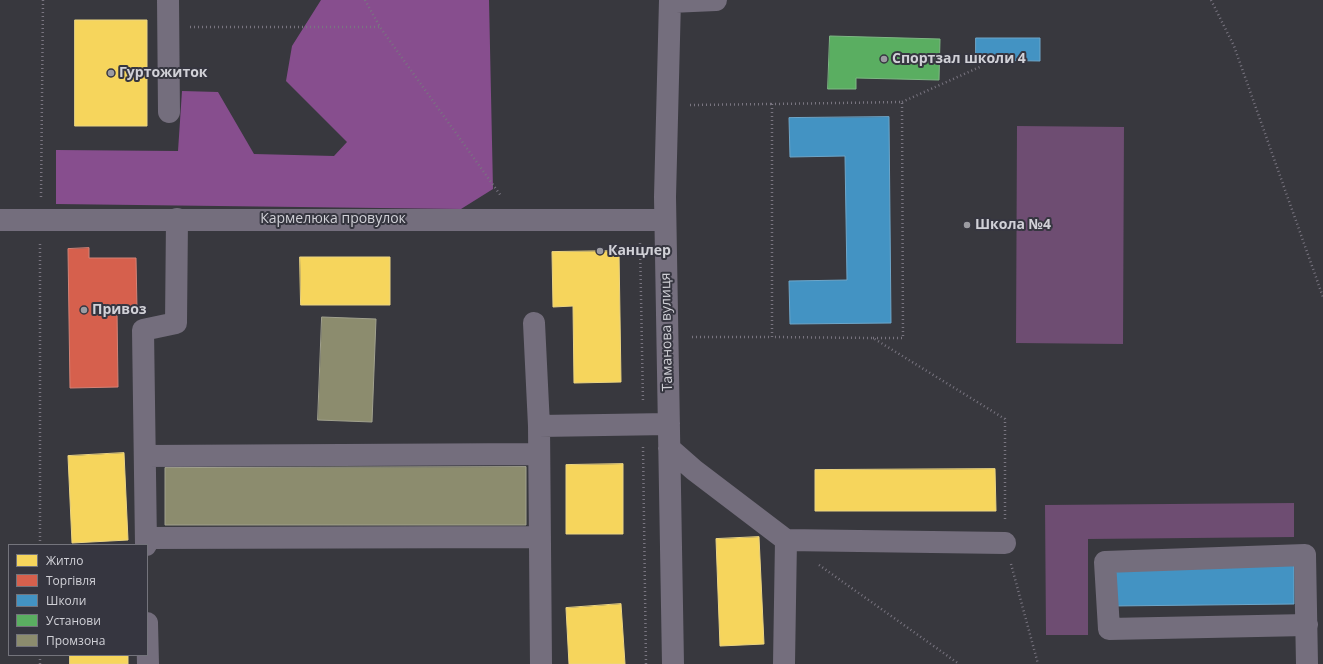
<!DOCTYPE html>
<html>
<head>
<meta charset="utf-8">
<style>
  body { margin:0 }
  #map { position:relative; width:1323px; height:664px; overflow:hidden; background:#38383e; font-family:"Open Sans",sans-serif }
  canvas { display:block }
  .legend { position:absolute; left:8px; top:544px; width:140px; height:112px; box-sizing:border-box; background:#363640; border:1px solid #74747c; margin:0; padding:5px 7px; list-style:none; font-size:12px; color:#d1d1d7 }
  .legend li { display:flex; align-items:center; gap:8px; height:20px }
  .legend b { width:20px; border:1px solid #74747c }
</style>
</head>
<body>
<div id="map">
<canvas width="1323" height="664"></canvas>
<ul class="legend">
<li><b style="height:11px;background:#f6d55c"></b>Житло</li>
<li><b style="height:11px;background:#d6604d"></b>Торгівля</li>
<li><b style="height:11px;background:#4393c3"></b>Школи</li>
<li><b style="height:11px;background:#5aae61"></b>Установи</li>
<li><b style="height:11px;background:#8c8c6e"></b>Промзона</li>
</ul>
</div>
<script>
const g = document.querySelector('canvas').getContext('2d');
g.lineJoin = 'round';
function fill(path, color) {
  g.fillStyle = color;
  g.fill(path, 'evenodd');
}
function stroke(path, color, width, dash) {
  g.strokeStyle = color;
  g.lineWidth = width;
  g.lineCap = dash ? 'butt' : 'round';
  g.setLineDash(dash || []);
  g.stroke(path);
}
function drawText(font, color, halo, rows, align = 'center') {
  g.font = font + ' "Open Sans",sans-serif';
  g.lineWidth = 4;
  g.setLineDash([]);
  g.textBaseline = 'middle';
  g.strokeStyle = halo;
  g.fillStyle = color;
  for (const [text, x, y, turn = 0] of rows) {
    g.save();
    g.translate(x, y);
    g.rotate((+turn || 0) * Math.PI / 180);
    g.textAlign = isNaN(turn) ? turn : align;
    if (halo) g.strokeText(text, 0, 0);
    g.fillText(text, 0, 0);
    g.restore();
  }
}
const green = new Path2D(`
  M1017,126L1124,127L1123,344L1016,343Z
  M1294,503V537L1088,539V635H1046L1045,505Z`);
const forest = new Path2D(`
  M321,0H489L493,189L461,209L56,204V150L178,151L182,91L218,92L254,154L334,156L347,142L286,81L292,46Z`);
const homes = new Path2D(`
  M75,20H147V126H75Z
  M619,251L621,382L574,383L573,306L553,307L552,252Z
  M300,257H390V305H301Z
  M124,453L128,540L72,543L68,456Z
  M623,464V534H566V465Z
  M995,469L996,511H815V470Z
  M759,537L764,644L720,646L716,539Z
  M621,604L625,664H569L566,608Z
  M70,655H128V664H70Z`);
const shops = new Path2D(`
  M89,248V258H136L137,309L117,310L118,387L70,388L68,249Z`);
const schools = new Path2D(`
  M976,38H1040V61L976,60Z
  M889,117L891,323L790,324L789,281L847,280L845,156L790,157L789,118Z
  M1294,564V604L1112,606V567Z`);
const public = new Path2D(`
  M830,36L940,39L939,80L856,78V89H828Z`);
const industry = new Path2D(`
  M322,317L376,319L372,422L318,420Z
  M526,467V525H165V468Z`);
const path = new Path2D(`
  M365,0L380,27L501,196
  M1211,0L1234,46L1323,297
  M190,27H379
  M902,102L982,66
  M690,105L772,104
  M41,197L43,0
  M640,243L643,402
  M692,337H772
  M873,338H903L902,102L772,104V337L873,338L1005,419V520
  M643,447L646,664
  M40,545V244
  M1011,564L1038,664
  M819,565L959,664
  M40,664V655`);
const minor = new Path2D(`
  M168,0L169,112
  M670,0L665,197L673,664
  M670,2L716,0
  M0,220H665
  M534,323L539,426L669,424
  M539,426L541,664
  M669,448L694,470L786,540L1005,543
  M145,456L538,454
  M146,538L540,537
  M146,545L143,330L176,323L177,219
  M147,623L148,664
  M784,664L786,540
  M1307,664L1305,555L1105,562L1109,629L1307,625`);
const markers = [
  [884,59,4,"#9b9ba1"],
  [111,73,4,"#9b9ba1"],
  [967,225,4,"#9b9ba1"],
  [600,251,4,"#9b9ba1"],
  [84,310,4,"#9b9ba1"]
];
const poiNames = [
  ["Спортзал школи 4",892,59],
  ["Гуртожиток",119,73],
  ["Школа №4",975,225],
  ["Канцлер",608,251],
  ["Привоз",92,310]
];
const streetNames = [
  ["Кармелюка провулок",333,219],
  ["Таманова вулиця",667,332,-91]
];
fill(green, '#6e4d72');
fill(forest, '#874e8e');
fill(homes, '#f6d55c');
stroke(homes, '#ebd481', 1);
fill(shops, '#d6604d');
stroke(shops, '#d48276', 1);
fill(schools, '#4393c3');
stroke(schools, '#6ea6c9', 1);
fill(public, '#5aae61');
stroke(public, '#7eb884', 1);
fill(industry, '#8c8c6e');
stroke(industry, '#a1a18e', 1);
stroke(path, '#797580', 2.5, [1, 3]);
stroke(minor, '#746e7d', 22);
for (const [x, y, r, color] of markers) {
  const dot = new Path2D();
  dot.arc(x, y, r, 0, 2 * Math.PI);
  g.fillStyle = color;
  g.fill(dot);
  stroke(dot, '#363640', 1.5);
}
drawText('bold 14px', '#d1d1d7', '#363640', poiNames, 'left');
drawText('14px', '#d1d1d7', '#363640', streetNames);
</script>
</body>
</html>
